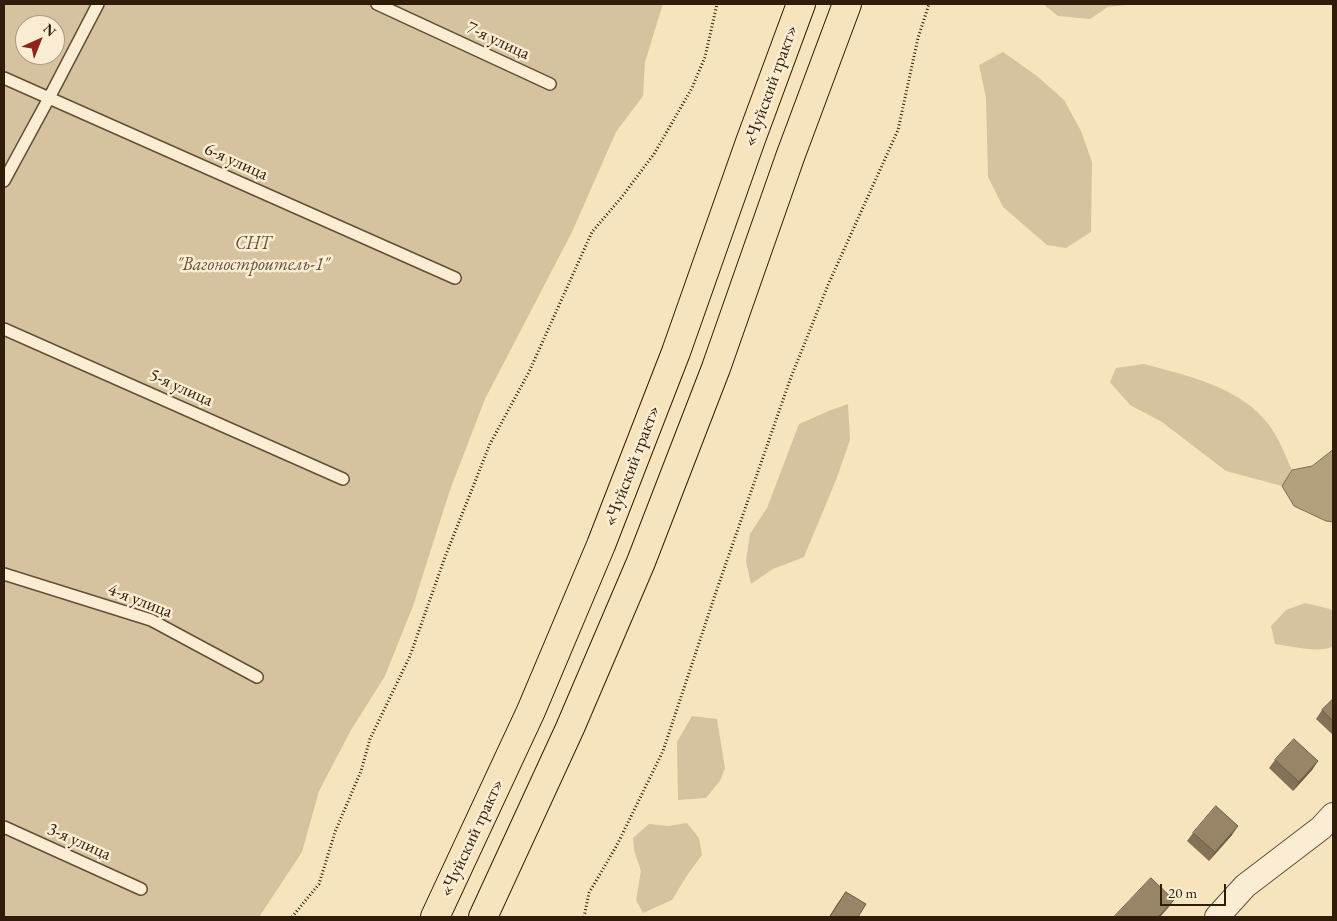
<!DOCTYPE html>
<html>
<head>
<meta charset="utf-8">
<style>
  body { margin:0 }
  #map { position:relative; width:1337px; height:921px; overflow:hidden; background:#f8e4bc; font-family:"EB Garamond",serif }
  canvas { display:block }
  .frame { position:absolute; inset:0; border:5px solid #301c09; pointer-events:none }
  .north { position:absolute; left:15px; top:15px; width:50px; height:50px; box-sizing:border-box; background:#faedd3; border:1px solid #a99982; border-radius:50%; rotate:44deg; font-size:14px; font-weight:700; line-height:20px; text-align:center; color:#301c09 }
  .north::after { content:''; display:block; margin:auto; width:18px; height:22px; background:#8f2418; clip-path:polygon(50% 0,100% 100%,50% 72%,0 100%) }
  .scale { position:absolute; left:1160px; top:884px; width:66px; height:22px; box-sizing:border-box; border:2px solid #301c09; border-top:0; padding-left:6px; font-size:15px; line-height:18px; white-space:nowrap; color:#301c09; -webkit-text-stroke:4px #faedd3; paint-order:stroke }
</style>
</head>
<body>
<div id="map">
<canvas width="1337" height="921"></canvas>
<div class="frame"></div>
<div class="north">N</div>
<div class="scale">20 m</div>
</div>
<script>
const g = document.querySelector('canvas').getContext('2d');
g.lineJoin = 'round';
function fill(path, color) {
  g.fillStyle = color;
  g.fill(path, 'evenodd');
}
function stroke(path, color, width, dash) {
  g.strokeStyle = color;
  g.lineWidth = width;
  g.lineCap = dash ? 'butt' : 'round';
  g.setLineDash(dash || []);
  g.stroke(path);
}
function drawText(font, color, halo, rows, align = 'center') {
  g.font = font + ' "EB Garamond",serif';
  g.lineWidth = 5;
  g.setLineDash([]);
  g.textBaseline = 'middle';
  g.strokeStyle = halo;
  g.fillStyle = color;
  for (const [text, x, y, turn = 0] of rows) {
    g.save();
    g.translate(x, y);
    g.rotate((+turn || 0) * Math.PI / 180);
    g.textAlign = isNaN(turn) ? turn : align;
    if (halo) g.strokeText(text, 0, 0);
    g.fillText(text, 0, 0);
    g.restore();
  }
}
const green = new Path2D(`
  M4,4H663L645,62L643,96L616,132L572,232L485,399L450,490L413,606L385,676L351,730L319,791L302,852L259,917H4ZM25,25H55V55H25Z
  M1043,4H1136L1108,7L1090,19L1058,16Z
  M1003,52L1037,76L1064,100L1081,131L1092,162L1091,232L1066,248L1047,245L1003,207L988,177L986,98L979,65Z
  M1144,364C1188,376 1241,387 1269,425C1279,438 1285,455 1292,470L1282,486L1226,471L1162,422L1130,405L1110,382L1116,368Z
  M848,404L850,440L836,480L804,557L773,569L751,584L746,561L750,534L767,508L799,424L831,410Z
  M1305,603L1330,609L1333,612V646C1321,654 1290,646 1275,644L1271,626L1286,610Z
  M692,716L717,719L725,768L720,781L706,798L678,800L677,742Z
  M687,823L699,838L702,855L686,877L672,900L643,913L636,900L641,871L634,850L633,838L649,824L668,826Z`);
const water = new Path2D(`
  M1333,450V522L1326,521L1294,506L1282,486L1292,470L1312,466Z`);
const path = new Path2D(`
  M292,917L319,884L335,832L361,771L370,739L410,656L445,557L490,444L529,372L592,232L621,198L654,154L692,88L705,57L717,4
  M584,917L589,893L617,845L663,751L716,592L791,377L828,285L898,130L918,38L929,4`);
const lane = new Path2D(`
  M377,4L550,84
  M4,78L455,278
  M4,181L49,98L98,4
  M4,329L343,479
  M4,574L151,620L257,677
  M4,827L141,889`);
const street = new Path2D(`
  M1217,917L1245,886L1321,828L1333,815`);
const highway = new Path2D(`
  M435,917L531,711L601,545L676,352L750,142L801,4
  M483,917L570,728L641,562L716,368L790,157L847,4`);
const wall = new Path2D(`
  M1333,699V735L1316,719L1322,710Z
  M1275,760L1318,761L1312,770L1293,791L1269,768Z
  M1193,833L1232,835L1209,861L1187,841Z
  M846,892L858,917H829L837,904Z`);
const shadedWall = new Path2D(`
  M1318,761L1312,770L1293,791L1299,782Z
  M1238,826L1232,835L1209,861L1215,852Z
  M1174,900L1168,908L1160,917H1158Z`);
const building = new Path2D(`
  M1333,699V721L1322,710Z
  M1294,739L1318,761L1299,782L1275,760Z
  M1216,806L1238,826L1215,852L1193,833Z
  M1151,878L1174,900L1158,917H1116L1115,916Z
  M846,892L866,904L858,917H830Z`);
const streetNames = [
  ["7-я улица",498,41,25],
  ["«Чуйский тракт»",771,86,-70],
  ["6-я улица",236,162,24],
  ["5-я улица",181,388,24],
  ["«Чуйский тракт»",632,466,-69],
  ["4-я улица",140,601,21],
  ["«Чуйский тракт»",472,838,-65],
  ["3-я улица",79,842,24]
];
const parkNames = [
  ["СНТ",253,244],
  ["\"Вагоностроитель-1\"",253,265]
];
fill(green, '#d6c29e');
fill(water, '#b4a07f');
stroke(water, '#7f6b50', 1);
stroke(lane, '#624e36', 14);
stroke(street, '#624e36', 26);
stroke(highway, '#301c09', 30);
stroke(path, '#301c09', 3, [1, 2.5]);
stroke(lane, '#faedd3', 11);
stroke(street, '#faedd3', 24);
stroke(highway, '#f8e4bc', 28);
fill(wall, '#837258');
fill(shadedWall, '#6a5c47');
fill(building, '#988466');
stroke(building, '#6a5c47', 1);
drawText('18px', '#301c09', '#faedd3', streetNames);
drawText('italic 18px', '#624e36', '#faedd3', parkNames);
</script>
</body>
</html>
